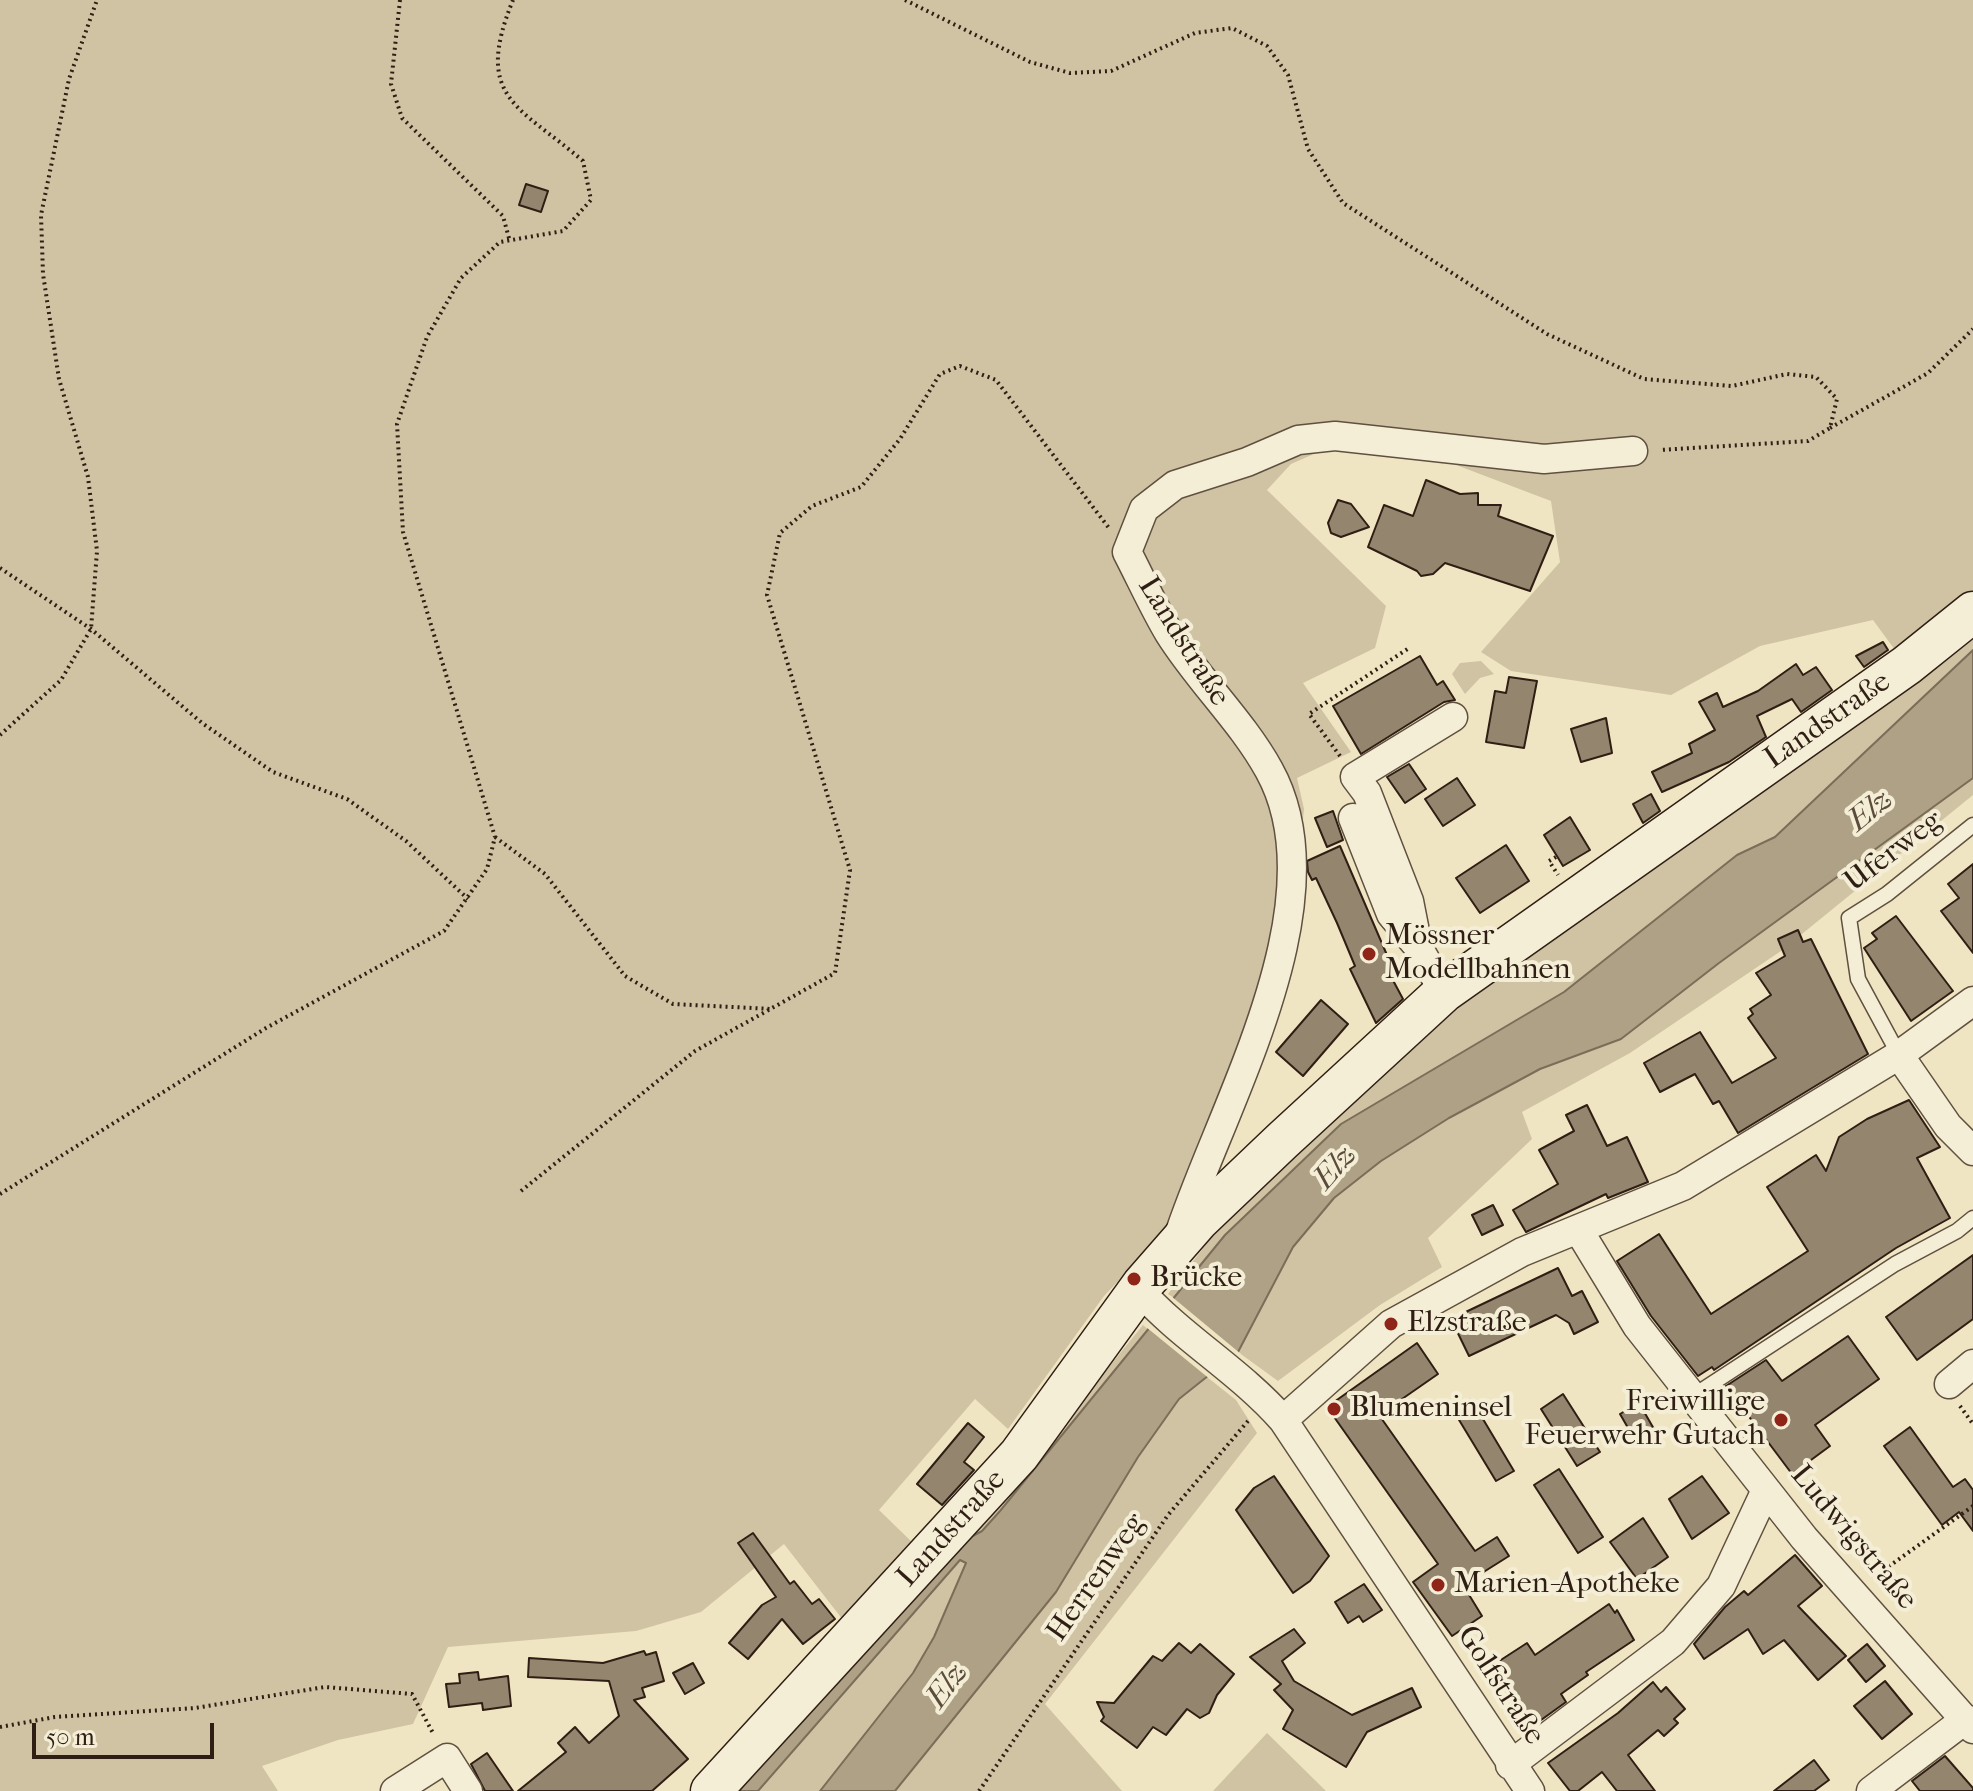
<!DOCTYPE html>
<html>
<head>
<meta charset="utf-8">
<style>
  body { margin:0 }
  #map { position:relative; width:1973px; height:1791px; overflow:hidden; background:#f0e5c2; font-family:"IM FELL French Canon",serif }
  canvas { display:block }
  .scale { position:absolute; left:32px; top:1723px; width:182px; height:36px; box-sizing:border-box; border:4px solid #2f1e13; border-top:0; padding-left:10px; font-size:24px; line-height:28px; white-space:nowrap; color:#2f1e13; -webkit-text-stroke:6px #f5eed7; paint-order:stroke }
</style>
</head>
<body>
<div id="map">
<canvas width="1973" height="1791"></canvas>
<div class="scale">50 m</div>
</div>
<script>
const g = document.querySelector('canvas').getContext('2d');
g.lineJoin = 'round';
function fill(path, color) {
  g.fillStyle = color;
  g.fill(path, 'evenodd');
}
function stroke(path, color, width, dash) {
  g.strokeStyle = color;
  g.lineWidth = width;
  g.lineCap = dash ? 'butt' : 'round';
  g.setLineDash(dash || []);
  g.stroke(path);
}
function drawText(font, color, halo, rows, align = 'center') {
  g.font = font + ' "IM FELL French Canon",serif';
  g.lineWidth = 8;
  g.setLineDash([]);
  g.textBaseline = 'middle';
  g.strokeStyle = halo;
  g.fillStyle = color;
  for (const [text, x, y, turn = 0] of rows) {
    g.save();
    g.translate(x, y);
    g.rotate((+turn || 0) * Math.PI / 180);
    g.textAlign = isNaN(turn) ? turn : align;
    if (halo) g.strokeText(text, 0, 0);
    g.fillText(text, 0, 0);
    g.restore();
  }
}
const green = new Path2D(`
  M0,0H1973V592L1895,650L1873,620L1760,646L1671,695L1511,671L1481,652L1560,562L1551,501L1451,463L1332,446L1291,464L1267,490L1386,606L1375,648L1303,683L1351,752L1297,778L1304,809L1299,860L1254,1065L1230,1144L1177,1219L1104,1296L1008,1429L975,1399L879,1510L915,1545L843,1620L784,1544L701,1612L636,1631L448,1647L413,1724L338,1740L262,1766L278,1791H0Z
  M1973,633V650L1775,837L1737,856L1564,992L1341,1124L1225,1235L1174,1298L1168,1294L1211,1238L1349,1096L1473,992Z
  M1481,661L1494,674L1480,678L1465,694L1452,674L1460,663Z
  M1973,778V795L1781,951L1630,1053L1522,1112L1532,1139L1428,1238L1442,1267L1380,1305L1278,1381L1238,1352L1293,1247L1334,1198L1381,1161L1449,1118L1547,1066L1622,1039L1719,963Z
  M1143,1325L1149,1330L1000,1511L982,1531L956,1545L1037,1455Z
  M1207,1377L1236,1400L1257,1433L1045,1704L1122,1791H895L1056,1592L1138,1457L1179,1399Z
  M960,1560L966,1562L934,1637L913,1673L820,1791H758Z
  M1267,1733L1326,1791H1213Z`);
const water = new Path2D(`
  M1973,650V778L1719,963L1621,1039L1540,1069L1449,1118L1381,1161L1334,1198L1293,1247L1238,1352L1179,1399L1138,1457L1056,1592L895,1791H820L913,1673L934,1637L966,1563L960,1560L758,1791H739L853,1649L956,1545L982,1531L1000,1511L1225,1235L1341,1124L1564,992L1737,855L1775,837Z`);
const pier = new Path2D(`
  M1171,1296L1241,1354L1211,1380L1146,1327Z`);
const building = new Path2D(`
  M526,184L548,191L541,212L519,205Z
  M1426,480L1460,494L1478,493V505H1501L1498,516L1553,536L1530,591L1445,563L1433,574L1421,576L1417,571L1368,547L1384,505L1413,516Z
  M1338,500L1351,504L1369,527L1341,537L1331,533L1328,523Z
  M1883,642L1888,650L1864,667L1856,656Z
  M1420,656L1437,685L1443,681L1455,700L1444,702L1361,754L1333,706Z
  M1796,664L1803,675L1816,667L1832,690L1801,712L1792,699L1757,716L1766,737L1729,762L1662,792L1652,772L1692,753L1689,744L1715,730L1699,702L1717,693L1723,707L1758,691Z
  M1509,677L1537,681L1524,748L1486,742L1495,691L1506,693Z
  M1606,718L1612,753L1581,762L1571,729Z
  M1409,764L1426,789L1405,803L1387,777Z
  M1457,778L1475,805L1443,826L1425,799Z
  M1651,794L1660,811L1643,823L1633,804Z
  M1333,811L1343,840L1327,847L1315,818Z
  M1570,817L1590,850L1563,866L1544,835Z
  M1506,845L1529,881L1480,913L1456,878Z
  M1340,846L1393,969L1388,971L1403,999L1376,1023L1350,969L1355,966L1337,923L1316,878L1312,880L1308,872L1307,861Z
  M1973,864V953L1941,911L1959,898L1948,884Z
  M1896,916L1953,991L1911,1021L1864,948L1877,939L1872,933Z
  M1798,930L1803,942L1811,939L1868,1054L1738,1133L1719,1101L1713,1104L1695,1074L1660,1092L1644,1063L1700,1032L1732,1083L1776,1058L1748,1018L1753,1014L1750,1009L1771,995L1756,973L1785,956L1778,939Z
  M1321,1000L1348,1024L1303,1076L1276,1052Z
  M1909,1100L1940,1147L1917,1158L1950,1218L1896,1248L1714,1370L1712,1367L1698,1376L1651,1316L1617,1261L1659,1234L1711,1314L1808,1251L1767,1187L1816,1155L1826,1171L1839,1137L1867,1119Z
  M1587,1105L1607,1146L1627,1137L1648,1182L1608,1198L1606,1194L1526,1232L1513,1210L1558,1184L1539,1150L1574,1131L1566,1115Z
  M1493,1205L1503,1225L1482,1235L1472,1215Z
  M1973,1255V1319L1917,1360L1886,1317Z
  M1558,1268L1572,1296L1582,1291L1598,1322L1574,1334L1569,1323L1556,1315L1469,1356L1451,1319Z
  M1848,1336L1879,1379L1815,1425L1830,1446L1792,1474L1726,1386L1766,1360L1782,1381Z
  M1417,1343L1438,1374L1379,1415L1475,1551L1497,1537L1509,1556L1463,1585L1482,1616L1452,1636L1413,1582L1438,1564L1327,1407Z
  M1563,1394L1600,1452L1577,1466L1541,1409Z
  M1471,1399L1514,1471L1496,1481L1453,1410Z
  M1639,1403L1654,1429L1635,1440L1620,1414Z
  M968,1423L984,1437L964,1462L974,1470L942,1505L917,1484Z
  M1910,1427L1953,1487L1965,1479L1973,1490V1531L1959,1512L1942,1525L1884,1446Z
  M1559,1469L1603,1537L1578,1553L1534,1485Z
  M1274,1476L1329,1556L1310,1581L1293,1593L1236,1510L1254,1488Z
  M1702,1476L1729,1513L1692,1539L1669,1499Z
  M1643,1518L1668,1557L1637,1579L1610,1542Z
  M753,1533L790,1584L794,1581L812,1604L819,1599L835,1619L803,1644L782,1619L748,1659L729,1643L762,1605L776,1597L738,1543Z
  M1795,1555L1822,1586L1798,1606L1846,1656L1818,1680L1784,1640L1763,1654L1748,1629L1704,1659L1694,1644L1725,1607L1744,1591L1748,1595Z
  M1364,1584L1382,1610L1363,1622L1359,1616L1348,1623L1335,1602Z
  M1609,1604L1615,1613L1617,1610L1634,1640L1586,1672L1588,1675L1561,1694L1566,1702L1530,1728L1490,1667L1527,1643L1535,1655Z
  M1294,1629L1305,1643L1282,1661L1294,1681L1352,1715L1412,1688L1421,1707L1367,1732L1346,1767L1283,1729L1293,1710L1274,1690L1281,1684L1250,1657Z
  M1179,1643L1191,1653L1200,1644L1234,1674L1217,1695L1209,1713L1200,1718L1187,1709L1166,1735L1153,1727L1137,1748L1101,1721L1104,1717L1097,1702L1114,1703L1153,1656L1162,1661Z
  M1867,1644L1885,1666L1866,1682L1848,1660Z
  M644,1651L646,1655L656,1652L664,1681L642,1688L645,1697L634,1700L688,1759L652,1791H518L566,1752L558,1743L575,1727L589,1743L619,1716L609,1681L528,1677L529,1658L603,1663Z
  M693,1663L704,1683L685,1694L673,1673Z
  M478,1672L479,1680L508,1676L511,1706L483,1710L482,1703L449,1707L446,1684L460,1683L459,1674Z
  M1885,1681L1912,1714L1882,1739L1854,1706Z
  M1653,1682L1661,1692L1666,1687L1685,1709L1674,1719L1678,1723L1664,1736L1658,1730L1628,1755L1655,1791H1617L1602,1772L1578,1791H1570L1548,1763L1618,1713Z
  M487,1753L513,1791H485L471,1764Z
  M1945,1756L1973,1788V1791H1920L1912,1781Z
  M1814,1760L1829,1780L1814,1791H1774Z`);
const path = new Path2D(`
  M400,0L391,84L402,118L503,216L510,242
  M905,0L1030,62L1070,73L1111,71L1195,33L1232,28L1267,46L1288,75L1308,149L1343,203L1547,334L1644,379L1732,386L1787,374L1816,377L1837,399L1830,428L1808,441L1659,450
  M1830,428L1928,373L1973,329
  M0,568L91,629L202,723L273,772L347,799L406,841L468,899
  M0,735L61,680L91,629L97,551L88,477L59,379L43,274L41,215L69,79L97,0
  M1340,756L1309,714L1409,648
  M495,837L545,874L625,976L673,1004L772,1009
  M1556,857L1549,861L1558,875
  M521,1191L695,1051L835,973L850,870L767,595L780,533L812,506L861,487L900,439L940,374L960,366L996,380L1109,528
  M0,1194L266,1028L444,931L487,869L495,837L403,532L397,424L427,337L461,278L500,242L563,231L591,200L583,161C518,105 473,98 513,0
  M1960,1406L1973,1424
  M1874,1577L1973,1506
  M0,1727L55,1717L195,1708L325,1687L412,1694L434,1735
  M979,1791L1168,1515L1248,1421`);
const lane = new Path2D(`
  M1899,1055L1858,979L1849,918L1887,894L1973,825
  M1693,1396L1895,1264L1957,1231L1973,1218`);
const street = new Path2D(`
  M1353,818L1391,914L1415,943
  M1444,992L1418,947L1409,901L1367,793L1355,777L1453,717
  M1899,1055L1948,1126L1973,1151
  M1578,1229L1637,1326L1804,1538L1973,1729
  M1178,1238C1219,1110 1343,903 1269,770C1242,721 1199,681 1169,633C1154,608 1141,579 1127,552L1144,509L1175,485L1247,462L1298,440L1335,436L1544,459L1633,451
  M1139,1290C1182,1338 1240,1371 1283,1420L1530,1791
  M1949,1384L1973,1364
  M1283,1420L1391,1324L1522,1252L1683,1186L1899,1055L1973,1001
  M1510,1765L1673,1642L1721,1586L1766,1490
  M395,1791L447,1758L468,1791
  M1871,1791L1966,1719`);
const secondary = new Path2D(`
  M711,1791L1019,1455L1142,1285L1198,1221L1282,1141L1444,992L1907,665L1973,612`);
const markers = [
  [1369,954,8,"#8f2418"],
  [1134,1279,8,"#8f2418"],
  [1391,1324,8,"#8f2418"],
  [1334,1409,8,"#8f2418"],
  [1781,1420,8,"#8f2418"],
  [1438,1585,8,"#8f2418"]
];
const streetNames = [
  ["Landstraße",1183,642,58],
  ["Landstraße",1828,721,-35],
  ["Uferweg",1894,852,-37],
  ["Landstraße",952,1529,-48],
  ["Ludwigstraße",1853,1538,50],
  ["Herrenweg",1097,1578,-55],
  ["Golfstraße",1500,1686,57]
];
const poiNames = [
  ["Mössner",1385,937],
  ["Modellbahnen",1385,971],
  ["Brücke",1150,1279],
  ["Elzstraße",1407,1324],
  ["Freiwillige",1765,1403,"right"],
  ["Feuerwehr Gutach",1765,1437,"right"],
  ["Blumeninsel",1350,1409],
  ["Marien-Apotheke",1454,1585]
];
const waterNames = [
  ["Elz",1871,811,-39],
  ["Elz",1336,1168,-49],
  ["Elz",948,1686,-54]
];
fill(green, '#cfc3a4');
fill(water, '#aea186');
stroke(water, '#7b6d58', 2);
fill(pier, '#f0e5c2');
fill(building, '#93856e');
stroke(building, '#2f1e13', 2);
stroke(lane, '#5f503f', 17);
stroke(street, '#5f503f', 31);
stroke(secondary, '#2f1e13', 43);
stroke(path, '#2f1e13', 4, [2, 4]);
stroke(lane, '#f5eed7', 14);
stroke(street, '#f5eed7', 28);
stroke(secondary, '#f5eed7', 40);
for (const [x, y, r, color] of markers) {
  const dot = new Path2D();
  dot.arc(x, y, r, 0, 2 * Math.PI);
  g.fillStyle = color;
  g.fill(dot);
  stroke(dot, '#f5eed7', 3);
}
drawText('30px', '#2f1e13', '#f5eed7', streetNames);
drawText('30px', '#2f1e13', '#f5eed7', poiNames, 'left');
drawText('italic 32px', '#5b4c3b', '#f5eed7', waterNames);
</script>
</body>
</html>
